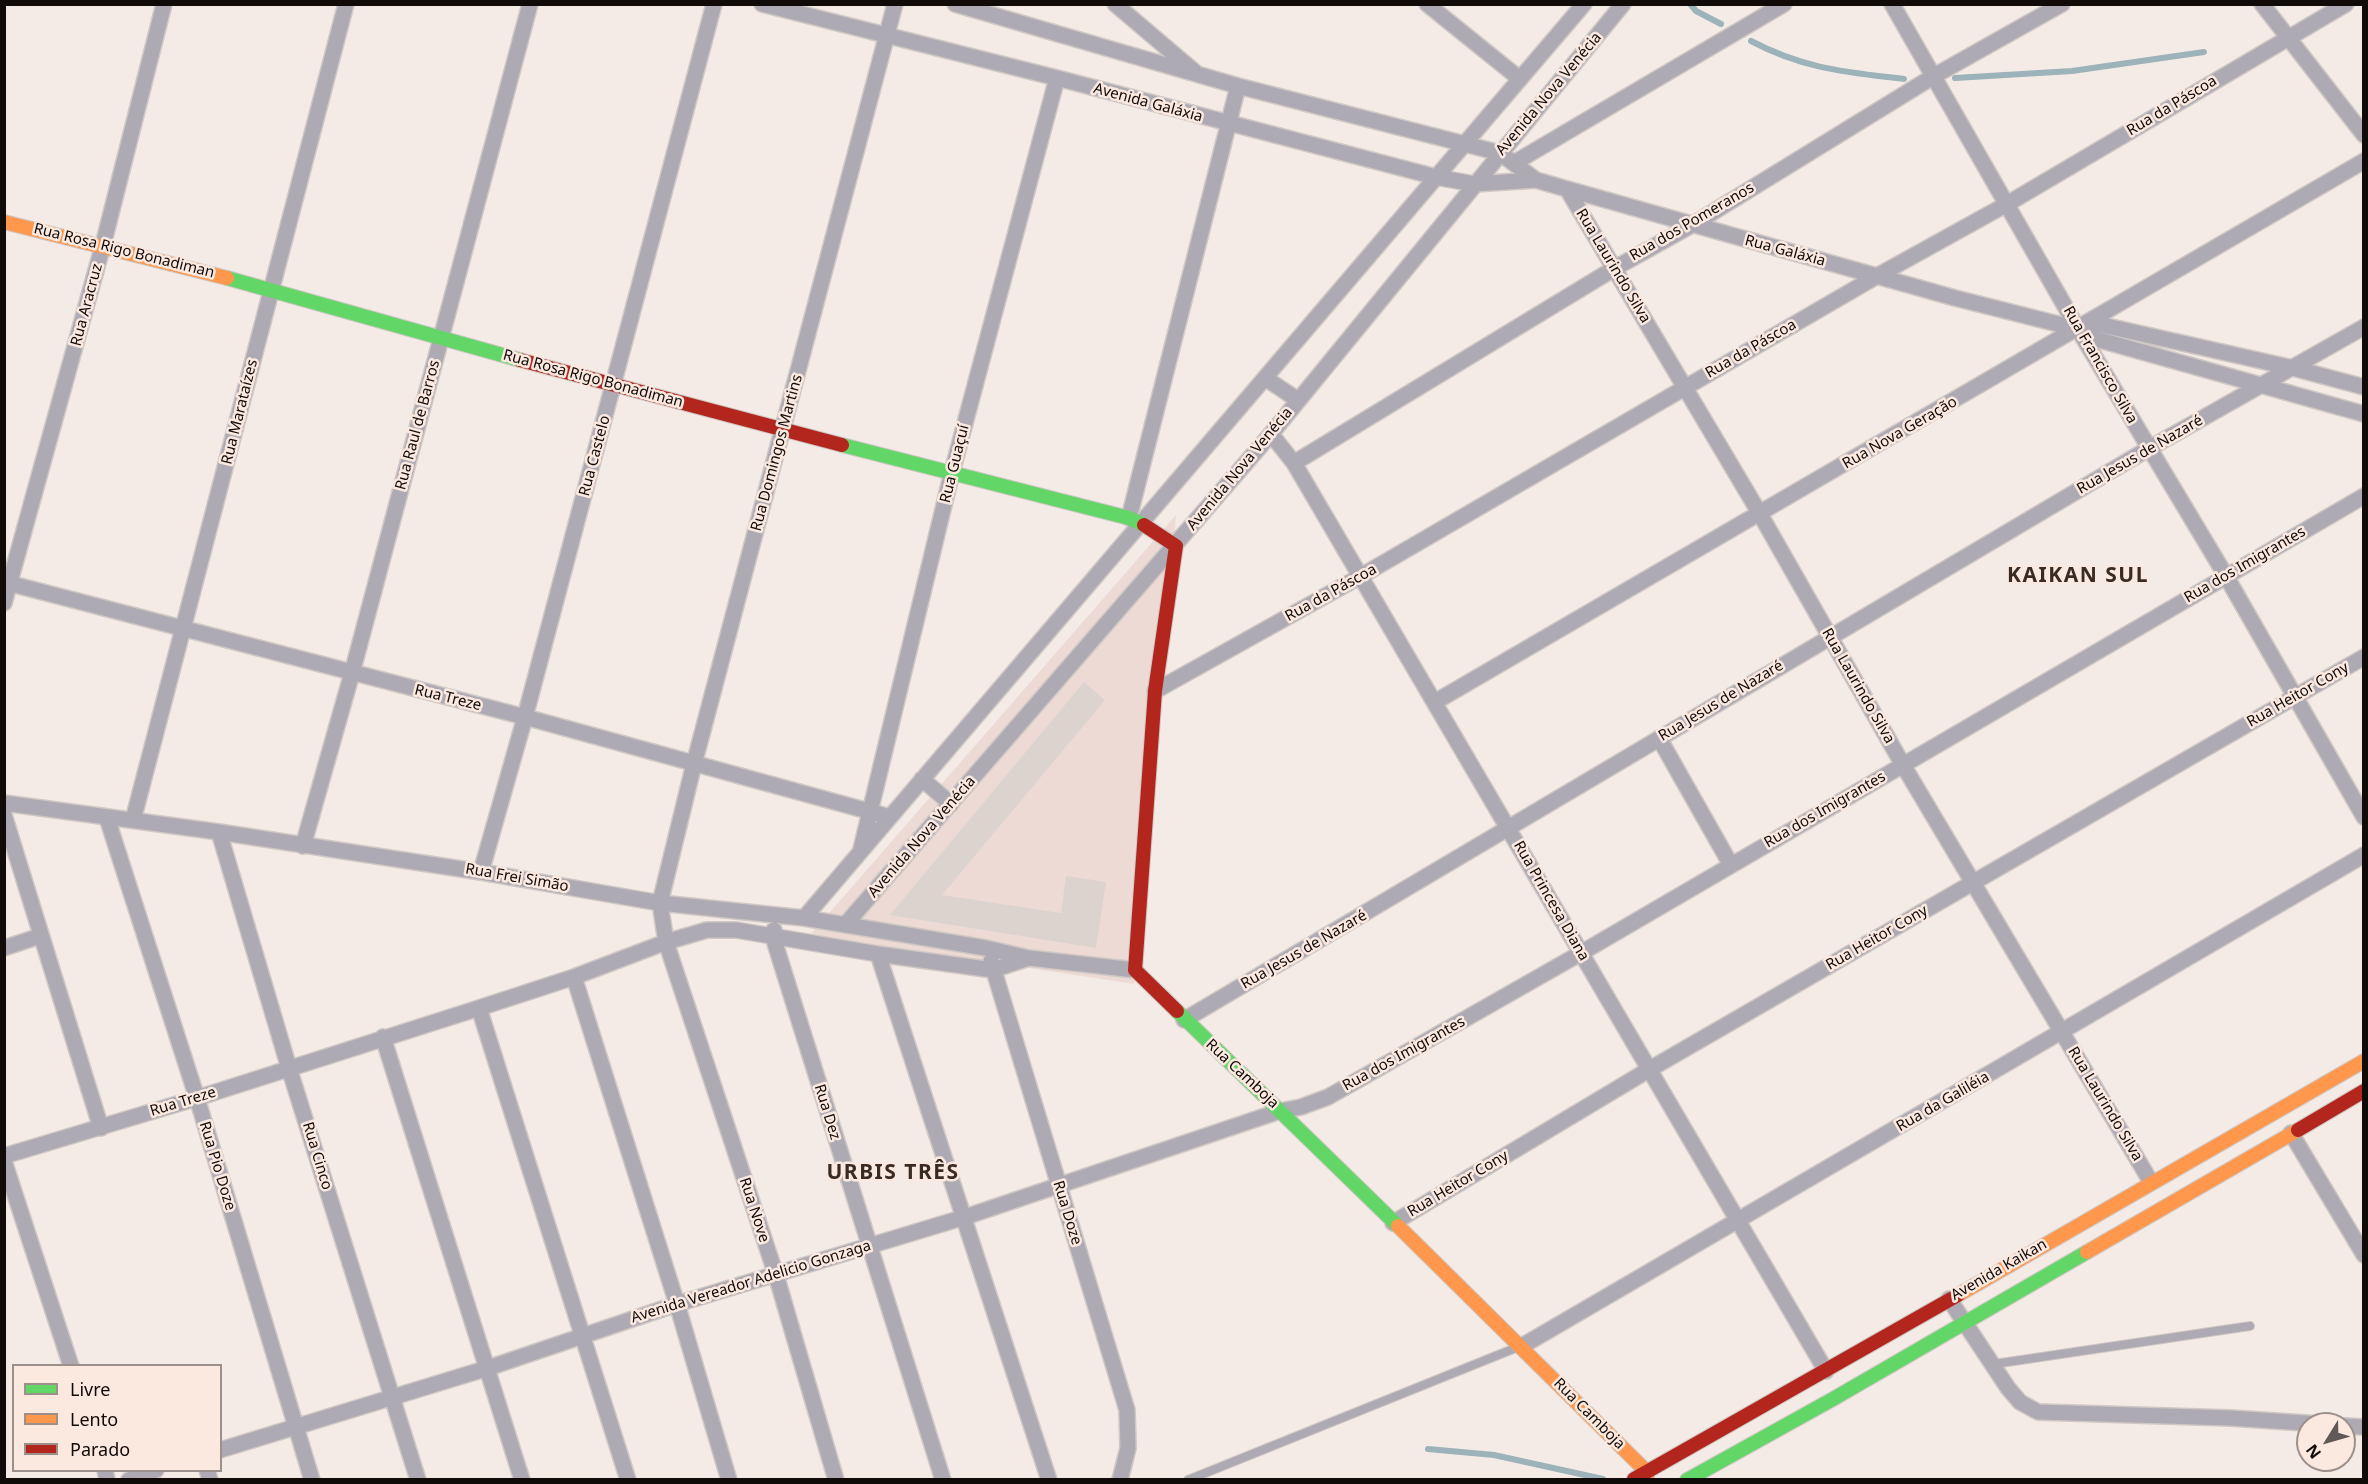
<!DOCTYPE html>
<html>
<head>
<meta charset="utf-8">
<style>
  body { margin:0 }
  #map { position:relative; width:2368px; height:1484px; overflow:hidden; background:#f5ebe6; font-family:"Noto Sans",sans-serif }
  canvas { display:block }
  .frame { position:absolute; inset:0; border:6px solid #100a08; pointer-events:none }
  .legend { position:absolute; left:12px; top:1364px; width:210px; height:108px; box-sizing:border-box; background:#fbe9e0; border:2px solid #9d908a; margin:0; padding:8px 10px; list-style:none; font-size:18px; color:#100a08 }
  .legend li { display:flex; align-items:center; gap:12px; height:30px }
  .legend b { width:30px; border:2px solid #9d908a }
  .north { position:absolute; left:2296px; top:1412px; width:60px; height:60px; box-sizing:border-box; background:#fbe9e0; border:2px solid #9d908a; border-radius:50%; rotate:233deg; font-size:16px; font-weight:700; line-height:24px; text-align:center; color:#100a08 }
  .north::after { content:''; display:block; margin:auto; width:21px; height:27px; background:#605956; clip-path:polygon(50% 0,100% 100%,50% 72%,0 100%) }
</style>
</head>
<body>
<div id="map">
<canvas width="2368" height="1484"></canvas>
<div class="frame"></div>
<ul class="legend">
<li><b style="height:8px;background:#63d668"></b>Livre</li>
<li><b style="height:8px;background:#ff974d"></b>Lento</li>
<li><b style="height:8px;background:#b3261e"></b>Parado</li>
</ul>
<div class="north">N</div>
</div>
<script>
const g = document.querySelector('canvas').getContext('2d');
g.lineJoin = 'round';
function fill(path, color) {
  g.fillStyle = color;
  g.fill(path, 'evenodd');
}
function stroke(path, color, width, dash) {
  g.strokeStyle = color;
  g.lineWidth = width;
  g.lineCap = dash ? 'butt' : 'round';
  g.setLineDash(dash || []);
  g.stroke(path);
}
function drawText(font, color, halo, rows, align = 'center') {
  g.font = font + ' "Noto Sans",sans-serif';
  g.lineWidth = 5;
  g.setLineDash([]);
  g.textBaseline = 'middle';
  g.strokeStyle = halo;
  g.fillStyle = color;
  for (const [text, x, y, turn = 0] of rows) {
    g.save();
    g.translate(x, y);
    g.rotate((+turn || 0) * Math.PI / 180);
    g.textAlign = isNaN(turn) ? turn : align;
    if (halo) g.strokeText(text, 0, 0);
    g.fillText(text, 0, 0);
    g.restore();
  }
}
const education = new Path2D(`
  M1176,515L1151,831L1134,984L810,935Z`);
const stream = new Path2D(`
  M1690,4L1696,11L1721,24
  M1751,41C1804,69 1846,72 1904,79
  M1955,78L2072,71L2204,52
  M1428,1449L1494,1455L1603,1479`);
const building = new Path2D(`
  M1084,682L1105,700L942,895L1061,913L1066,876L1106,882L1096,948L890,915Z`);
const lane = new Path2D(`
  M1994,1364L2250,1326
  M1188,1480L1518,1347`);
const street = new Path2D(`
  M762,4L1057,78L1436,177L1474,184L1536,180
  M955,4L1238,86L1500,153L1536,180L1567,189L1955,298L2078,329
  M1115,4L1195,72
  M1427,4L1520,79
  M1892,4L2078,329L2226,576L2364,817
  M2262,4L2364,135
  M1514,163L1784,4
  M1567,189L1760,514L1903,765L2151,1182
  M2089,322L2293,368L2364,387
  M2082,335L2364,414
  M1265,378L1298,400
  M1271,434L1294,463L1826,1371
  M1294,463L1615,268L1692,225L1934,76L2062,4
  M1129,518L1238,86
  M4,582L525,717L890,817
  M4,603L103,245L164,4
  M1155,691L1361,576L1877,276L2007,204L2346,4
  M1435,702L2364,161
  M1659,738L1731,865
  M922,779L951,804
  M4,803L219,832L481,872L660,903L804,918L986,948L1029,958L1135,970
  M4,815L101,1128
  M107,818L197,1098L312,1480
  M133,820L346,4
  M219,832L289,1068L418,1480
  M303,846L352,673L530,4
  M861,849L952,472L1057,78
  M481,872L525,717L714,4
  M804,918L1584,4
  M845,925L1271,434L1623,4
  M774,930L773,937L943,1480
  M4,948L40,936
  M878,954L1049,1480
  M991,961L1127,1410L1128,1448L1120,1480
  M574,977L677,1304L729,1480
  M479,1008L628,1480
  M1184,1020L2148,449L2364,327
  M383,1037L522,1480
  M2291,1133L2364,1255
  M4,1156L197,1098L479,1008L574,977L666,942L707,930H736L878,954L993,970L1029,958
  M4,1161L71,1366
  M1393,1223L1650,1069L2364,657
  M1949,1299L2008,1388L2020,1402L2038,1412L2230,1418L2320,1424
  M1522,1346C1802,1181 2084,1021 2364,855
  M2344,1426L2364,1427
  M220,1450L488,1368L677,1304L965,1217L1280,1111L1301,1107L1328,1097L1581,953L2364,496
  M105,1470L107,1480
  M207,1470L210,1480
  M129,1480L156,1470
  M836,1480L776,1275L666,942L660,903L694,764L895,4`);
const fast = new Path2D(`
  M227,278L520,360
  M842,445L1129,518L1144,525
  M1177,1011L1398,1226
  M1687,1480L1833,1399L2087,1252`);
const slow = new Path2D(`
  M4,222L227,278
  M1398,1226L1647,1472V1480
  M2087,1252L2298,1130
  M1958,1295L2364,1061`);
const jam = new Path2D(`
  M520,360L842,445
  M1144,525L1176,546L1155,691L1135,970L1177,1011
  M2298,1130L2364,1091
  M1634,1479L1958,1295`);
const streetNames = [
  ["Avenida Nova Venécia",1549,94,-50],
  ["Avenida Galáxia",1148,103,15],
  ["Rua da Páscoa",2172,106,-31],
  ["Rua dos Pomeranos",1692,222,-30],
  ["Rua Rosa Rigo Bonadiman",124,251,14],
  ["Rua Galáxia",1785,251,15],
  ["Rua Laurindo Silva",1613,266,59],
  ["Rua Aracruz",87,305,-75],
  ["Rua da Páscoa",1751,349,-30],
  ["Rua Francisco Silva",2100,365,60],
  ["Rua Rosa Rigo Bonadiman",593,379,15],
  ["Rua Marataízes",240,412,-76],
  ["Rua Raul de Barros",418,425,-75],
  ["Rua Nova Geração",1900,433,-30],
  ["Rua Domingos Martins",777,453,-75],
  ["Rua Jesus de Nazaré",2140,455,-30],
  ["Rua Castelo",595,456,-75],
  ["Rua Guaçuí",955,464,-76],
  ["Avenida Nova Venécia",1240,469,-50],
  ["Rua dos Imigrantes",2245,565,-30],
  ["Rua da Páscoa",1331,593,-29],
  ["Rua Laurindo Silva",1858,686,60],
  ["Rua Heitor Cony",2298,695,-30],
  ["Rua Treze",448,698,14],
  ["Rua Jesus de Nazaré",1721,701,-31],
  ["Rua dos Imigrantes",1825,810,-30],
  ["Avenida Nova Venécia",922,837,-49],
  ["Rua Frei Simão",517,878,10],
  ["Rua Princesa Diana",1551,901,60],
  ["Rua Heitor Cony",1877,938,-30],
  ["Rua Jesus de Nazaré",1304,950,-30],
  ["Rua dos Imigrantes",1404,1054,-29],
  ["Rua Camboja",1242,1074,43],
  ["Rua Treze",183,1102,-17],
  ["Rua da Galiléia",1943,1102,-30],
  ["Rua Laurindo Silva",2105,1104,59],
  ["Rua Dez",827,1112,73],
  ["Rua Cinco",317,1156,73],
  ["Rua Pio Doze",217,1166,73],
  ["Rua Heitor Cony",1458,1184,-31],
  ["Rua Nove",754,1210,72],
  ["Rua Doze",1067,1213,73],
  ["Avenida Kaikan",1999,1270,-30],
  ["Avenida Vereador Adelicio Gonzaga",751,1282,-17],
  ["Rua Camboja",1589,1414,45]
];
const districtNames = [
  ["KAIKAN SUL",2078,576],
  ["URBIS TRÊS",893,1173]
];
fill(education, '#eddad4');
stroke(stream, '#9bb3b9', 6);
fill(building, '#dcd3cf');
stroke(lane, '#cfc8c4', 10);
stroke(street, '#cfc8c4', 18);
stroke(fast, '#cfc8c4', 16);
stroke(slow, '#cfc8c4', 16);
stroke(jam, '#cfc8c4', 16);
stroke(lane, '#aeaab3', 8);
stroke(street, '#aeaab3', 15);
stroke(fast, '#63d668', 14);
stroke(slow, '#ff974d', 14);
stroke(jam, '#b3261e', 14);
drawText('15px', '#100a08', '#fbe9e0', streetNames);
g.letterSpacing = '1.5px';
drawText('bold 21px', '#382b24', '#fbe9e0', districtNames);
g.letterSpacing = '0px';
</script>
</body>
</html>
